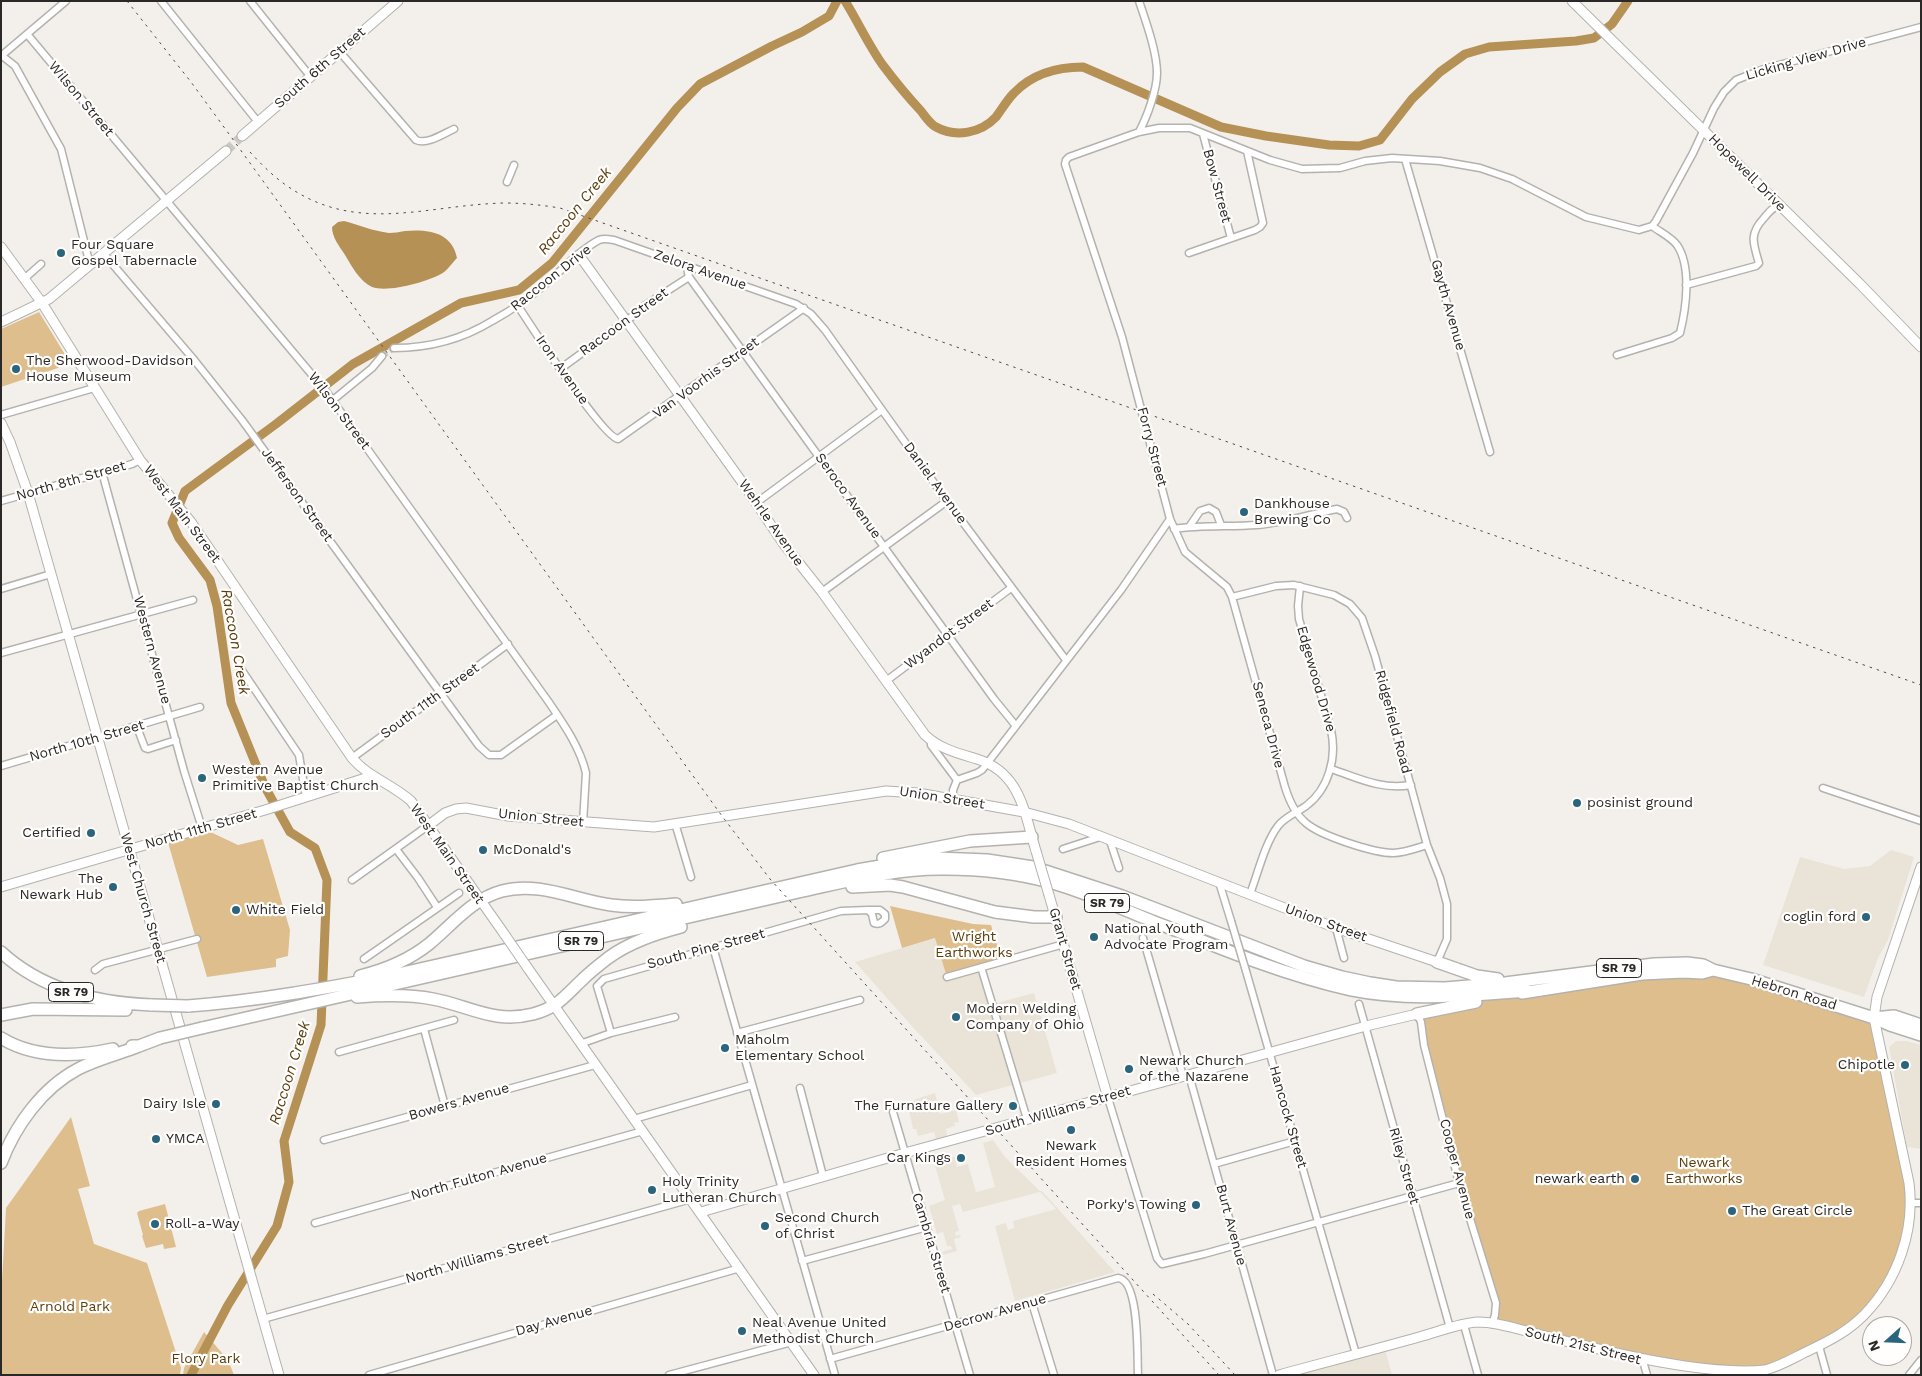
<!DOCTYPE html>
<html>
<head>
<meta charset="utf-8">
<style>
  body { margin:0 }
  #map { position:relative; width:1922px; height:1376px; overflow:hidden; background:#f3f0ec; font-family:"Work Sans",sans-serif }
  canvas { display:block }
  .frame { position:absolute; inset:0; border:2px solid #2a2927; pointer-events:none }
  .north { position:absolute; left:1862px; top:1316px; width:50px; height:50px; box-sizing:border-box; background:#fffefc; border:1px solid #aaa9a7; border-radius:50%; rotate:250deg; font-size:14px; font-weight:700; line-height:20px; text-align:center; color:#2a2927 }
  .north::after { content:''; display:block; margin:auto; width:18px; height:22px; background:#2a657d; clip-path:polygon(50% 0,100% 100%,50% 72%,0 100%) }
</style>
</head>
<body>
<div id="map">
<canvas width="1922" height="1376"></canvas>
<div class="frame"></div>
<div class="north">N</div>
</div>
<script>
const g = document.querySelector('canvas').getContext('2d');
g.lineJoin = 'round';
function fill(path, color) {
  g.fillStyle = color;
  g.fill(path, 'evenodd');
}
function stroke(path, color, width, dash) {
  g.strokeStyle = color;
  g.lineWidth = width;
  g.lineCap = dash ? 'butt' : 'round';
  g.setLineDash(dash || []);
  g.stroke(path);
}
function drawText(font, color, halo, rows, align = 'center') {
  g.font = font + ' "Work Sans",sans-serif';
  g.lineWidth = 4.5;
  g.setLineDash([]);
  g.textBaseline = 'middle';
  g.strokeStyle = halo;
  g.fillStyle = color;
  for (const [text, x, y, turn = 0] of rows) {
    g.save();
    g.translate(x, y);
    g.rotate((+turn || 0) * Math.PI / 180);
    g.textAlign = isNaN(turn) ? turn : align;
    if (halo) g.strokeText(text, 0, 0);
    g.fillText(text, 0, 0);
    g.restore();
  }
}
const built = new Path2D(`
  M1891,850L1914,857L1888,940L1878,958L1864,997L1763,965L1800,857L1844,869L1870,866Z
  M936,938L947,977L981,967L993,1004L1034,993L1057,1073L976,1095L909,1023L855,962Z
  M1896,1041H1907L1921,1045V1149L1907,1147L1889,1047Z
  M935,1093L940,1114L956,1110L959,1122L954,1123L955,1126L946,1129L947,1136L936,1140L934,1132L918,1136L916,1129H913L908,1105L916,1099Z
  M993,1140L1005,1157L1040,1191H1042L1115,1272L1015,1301L995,1226L1006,1223L1008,1230L1014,1228L1013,1221L1056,1209L1040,1192L963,1212L960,1204L952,1206L959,1231L955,1232L956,1236L960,1235L961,1237L954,1239L957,1251L943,1255L942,1252L952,1249L951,1246H947L943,1232L937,1234L929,1206L945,1200L934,1162L954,1156L957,1167L968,1164L976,1192L995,1187L983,1143Z
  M1385,1349L1392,1375H1291Z`);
const green = new Path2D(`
  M39,312L69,361L58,368L1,387V329Z
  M202,828L238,845L263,839L290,930L288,956L276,959V967L207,977L167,839Z
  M890,906L973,924L991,925L1001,958L946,974L935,938L902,948Z
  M1713,970L1874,1018L1912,1203L1899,1262L1859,1320L1778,1366L1736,1374L1492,1324L1496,1303L1459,1183L1417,1014L1450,1006L1502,997Z
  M71,1117L90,1186L78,1189L94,1244L147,1263L181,1368L180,1375H1V1300L6,1208Z
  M165,1204L176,1247L164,1249L163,1244L146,1248L142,1236L143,1235L137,1213L139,1211Z
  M204,1332L228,1360L234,1375H183L184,1368Z`);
const water = new Path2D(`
  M344,221C359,225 373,231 389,233C394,233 399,232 405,231C428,229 452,232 457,258C452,263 447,271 441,274C426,282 388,293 372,287C360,282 351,265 345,255C339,246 332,237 332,227L338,222Z`);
const river = new Path2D(`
  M845,1C858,22 868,44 882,64C894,80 907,96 921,111C925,116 930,124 936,127C956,138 981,133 996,117C1002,109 1007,100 1014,93C1033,73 1057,67 1083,67L1221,127L1266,136L1329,145L1359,146L1380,140L1412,99L1440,72L1465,54L1489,47L1576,41L1594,38L1612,24L1628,1
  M191,1375L228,1305L277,1226L289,1182L284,1141L321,1025L327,880L315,848L290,832L265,787L231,703L217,606L210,580L179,538L172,523L185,491L276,424L353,364L461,303L519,290L552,263L677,108L700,84L772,46L802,32L829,16L837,1`);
const streetTunnel = new Path2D(`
  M382,356L394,348`);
const secondaryTunnel = new Path2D(`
  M226,151L242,136`);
const street = new Path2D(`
  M161,1L258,122
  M250,1L310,76
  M1139,1C1146,22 1157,52 1157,73C1157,90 1147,117 1139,132
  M27,34L328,394L548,701C563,723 580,747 586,773L583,823
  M339,51L416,140C427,145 443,134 454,129
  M1,55L15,66L61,149L90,265
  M1,56L66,1
  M1203,134L1231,238
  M1405,159L1490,452
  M507,182L514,165
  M103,253L195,361L242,420L479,746L489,755H501L557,715
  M1189,253L1255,230L1260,227L1263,223L1247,151
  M686,264L689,277L994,699L1016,726
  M24,279L41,264
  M1686,285L1756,266L1759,263C1753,243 1749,234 1764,218C1769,212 1773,207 1780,205
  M518,306C531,326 602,436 618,439L804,308
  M394,348C430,348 461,340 492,321C512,310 531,297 548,282C564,268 580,250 599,240C604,238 608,239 614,240L796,304L811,314L825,330L947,501L1066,660
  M1617,355L1672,338L1680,333C1686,309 1692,267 1677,245C1671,237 1660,232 1652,226
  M560,369L634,315L644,306L689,277
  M333,400L372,368L382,356
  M1,415L94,388
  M102,472L184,771L202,828
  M1,501L132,464L140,460
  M756,503L882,410
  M1170,519L1185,552L1227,587L1232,597L1285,787C1289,800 1295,814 1306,823C1321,836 1374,853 1393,853C1404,853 1417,848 1427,845
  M1189,527L1200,511L1209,508L1216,512L1221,525
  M1174,529C1202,525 1229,527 1257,525C1284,523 1311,514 1337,509L1344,512L1347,518
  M1,589L51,574
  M822,592L947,501
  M1232,597L1276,586L1294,585L1334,595L1350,604L1362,618L1375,656L1427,845L1440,878L1447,904V939L1437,962
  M1,653L193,600
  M241,669L299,755L306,797
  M886,681L1011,588
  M137,727L145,748L148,749L176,740
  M931,740V745L957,780
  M352,758L508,644
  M1,766L200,707
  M1331,769C1359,778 1380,790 1411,785
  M1823,788L1921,821
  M953,799V790L957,780L977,773L982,770L1121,590L1170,519L1122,337L1065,164L1066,160L1069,157L1139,132L1159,128H1190L1270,160L1302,169L1340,168L1365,161L1392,158L1440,161L1480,168L1512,179L1586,217L1639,230L1652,226L1656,221L1693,153L1714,108L1724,92L1736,80L1764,69L1921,27
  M675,823L691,877
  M1110,841L1119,868
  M396,849L418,878L437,907
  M1063,849L1100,837
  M352,880L429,825
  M1219,882L1231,921
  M1250,894C1258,873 1265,843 1278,826C1285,817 1296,813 1306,806C1329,789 1337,757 1331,730L1299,619L1298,606L1300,586
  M1336,928L1344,958
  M1143,938L1183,1076
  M713,947L835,1375
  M364,959L459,893
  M981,967L1027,1119
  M95,970L103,964L197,939
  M1246,971L1356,1354
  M947,977L1064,944
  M1359,1004L1450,1328
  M1417,1014L1421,1022L1424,1045L1459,1183L1496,1303L1495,1315L1492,1324
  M424,1029L445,1106
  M611,1033L597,986L604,979L841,911L868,910L872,914L874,923C879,925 881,923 885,919V914L880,910H868
  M737,1033L860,1000
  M580,1044L611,1033L675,1017
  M339,1052L454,1020
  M1189,1075L1273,1375
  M800,1088L823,1176
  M1108,1098L1157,1258L1162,1264L1204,1254L1459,1183
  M893,1112L970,1375
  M634,1119L752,1085
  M324,1140L595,1065
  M1214,1164L1295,1141
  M1912,1203H1921
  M315,1223L643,1131
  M802,1261L927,1227
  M1032,1303L1054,1375
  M263,1319L691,1199
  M1464,1325L1478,1375
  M1819,1346L1827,1375
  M830,1359L1118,1278C1140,1280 1137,1357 1138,1375
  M1643,1361L1647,1375
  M369,1375L740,1268
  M669,1375L792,1342
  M1909,1375L1921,1360`);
const secondary = new Path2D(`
  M1572,1L1860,284L1921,347
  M242,136L398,1
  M1,247L42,303L140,460L191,522L352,758C368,777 392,784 411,801L505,935
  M579,255L742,482L783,543L822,592L925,735C940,749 957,753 977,759C1021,773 1024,812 1036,851
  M1,322L49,299L226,151
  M1,423L10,442L28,493L279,1375
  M429,825L445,813L456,809L466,808L508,816L654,827L886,791L918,793L1024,812L1069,824L1336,928L1437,962
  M1,887L265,810L372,776
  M1049,895L1108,1098
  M527,967L814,1375
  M701,1212L905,1153L1366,1026L1417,1014
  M1279,1375C1326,1362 1373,1350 1419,1337C1438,1332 1459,1323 1478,1322C1500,1322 1527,1332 1549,1337C1610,1352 1705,1376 1765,1370C1781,1366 1795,1357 1810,1350C1831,1340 1848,1331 1864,1315C1898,1280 1915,1230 1909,1183L1874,1018L1877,997L1921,867`);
const highway = new Path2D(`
  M883,858L970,841L1032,837
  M852,887L890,885L903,887L995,912L1034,917H1056
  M1,952C42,990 97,1003 152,1005
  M1437,962L1477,976L1498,979
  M360,976C384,970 409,960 429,944C452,925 472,899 502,891C539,881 575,900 611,905C632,908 654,906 676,904
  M1522,993L1642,974L1683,972L1702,973L1713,970
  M357,997C383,995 408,994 433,999C470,1006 494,1024 533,1014C557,1008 565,996 582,980C590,972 599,965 608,958C630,942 655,934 681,927
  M188,1006C256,1001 322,989 389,976L857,870L916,860L937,858L987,860L1033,867L1122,896L1304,966L1342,977L1370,983L1396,987L1445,988L1505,983L1654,964L1687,963L1703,965L1713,970L1751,979L1874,1018L1890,1025L1921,1035
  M1417,1014L1476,1002
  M1,1015L33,1009L126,1010
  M1874,1018L1894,1016L1921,1025
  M202,1028L803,891C849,881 897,868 945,869C979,869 1016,873 1049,882C1082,891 1113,905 1145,918C1212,945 1280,974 1351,990C1410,1002 1469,995 1528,991
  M1,1038C35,1059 76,1057 113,1049
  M132,1046H139L160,1038
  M1,1163C15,1126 42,1088 78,1069C97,1059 119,1054 139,1046`);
const rail = new Path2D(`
  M127,1L191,82L229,134L722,816L770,879L1219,1375
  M250,152C260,163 271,174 283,183C355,236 424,205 504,203C523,203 541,205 560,208L1921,685
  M1153,1294L1188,1324L1235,1375`);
const streetBridge = new Path2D(`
  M1231,921L1246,971`);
const secondaryBridge = new Path2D(`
  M1036,851L1049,895
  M505,935L527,967`);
const highwayBridge = new Path2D(`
  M152,1005L188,1006
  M160,1038L202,1028`);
const markers = [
  [61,253,5,"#2a657d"],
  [16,369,5,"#2a657d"],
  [1244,512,5,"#2a657d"],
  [202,778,5,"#2a657d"],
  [1577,803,5,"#2a657d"],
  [91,833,5,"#2a657d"],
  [483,850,5,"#2a657d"],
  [113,887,5,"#2a657d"],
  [236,910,5,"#2a657d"],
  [1866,917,5,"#2a657d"],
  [1094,937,5,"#2a657d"],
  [956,1017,5,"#2a657d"],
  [725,1048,5,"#2a657d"],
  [1905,1065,5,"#2a657d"],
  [1129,1069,5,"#2a657d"],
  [216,1104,5,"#2a657d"],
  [1013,1106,5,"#2a657d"],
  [1071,1130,5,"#2a657d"],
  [156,1139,5,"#2a657d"],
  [961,1158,5,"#2a657d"],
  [1635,1179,5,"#2a657d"],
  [652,1190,5,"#2a657d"],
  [1196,1205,5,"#2a657d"],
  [1732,1211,5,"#2a657d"],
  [155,1224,5,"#2a657d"],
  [765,1226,5,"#2a657d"],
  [742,1331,5,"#2a657d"]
];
const shields = [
  [1107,903,45],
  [581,941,45],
  [1619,968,45],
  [71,992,45]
];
const shieldNames = [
  ["SR 79",1107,903],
  ["SR 79",581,941],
  ["SR 79",1619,968],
  ["SR 79",71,992]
];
const streetNames = [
  ["Licking View Drive",1806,59,-16],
  ["South 6th Street",320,68,-41],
  ["Wilson Street",81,99,50],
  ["Hopewell Drive",1747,173,45],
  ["Bow Street",1217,186,75],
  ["Zelora Avenue",700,270,19],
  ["Raccoon Drive",551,278,-38],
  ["Gayth Avenue",1448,305,74],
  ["Raccoon Street",624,322,-36],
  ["Iron Avenue",562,370,55],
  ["Van Voorhis Street",706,378,-36],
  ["Wilson Street",339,411,53],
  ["Forry Street",1152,447,75],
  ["North 8th Street",71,481,-16],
  ["Daniel Avenue",935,483,54],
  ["Jefferson Street",297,495,54],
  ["Seroco Avenue",848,496,54],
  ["West Main Street",182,514,53],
  ["Wehrle Avenue",771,523,55],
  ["Wyandot Street",949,634,-37],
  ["Western Avenue",152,650,75],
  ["Edgewood Drive",1316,679,74],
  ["South 11th Street",430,701,-36],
  ["Ridgefield Road",1393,722,75],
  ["Seneca Drive",1268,725,75],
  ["North 10th Street",87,741,-16],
  ["Union Street",942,798,9],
  ["Union Street",541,818,6],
  ["North 11th Street",201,829,-16],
  ["West Main Street",447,854,55],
  ["West Church Street",143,898,74],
  ["Union Street",1326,923,20],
  ["South Pine Street",706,949,-15],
  ["Grant Street",1065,949,74],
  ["Hebron Road",1794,993,17],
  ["Bowers Avenue",459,1102,-16],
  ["South Williams Street",1058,1111,-16],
  ["Hancock Street",1288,1117,74],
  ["Riley Street",1404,1166,74],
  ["Cooper Avenue",1457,1169,75],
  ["North Fulton Avenue",479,1177,-16],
  ["Burt Avenue",1231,1225,75],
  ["Cambria Street",931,1243,73],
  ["North Williams Street",477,1259,-16],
  ["Decrow Avenue",995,1313,-16],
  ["Day Avenue",554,1321,-16],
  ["South 21st Street",1583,1346,14]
];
const poiNames = [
  ["Four Square",71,245],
  ["Gospel Tabernacle",71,261],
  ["The Sherwood-Davidson",26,361],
  ["House Museum",26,377],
  ["Dankhouse",1254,504],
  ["Brewing Co",1254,520],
  ["Western Avenue",212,770],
  ["Primitive Baptist Church",212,786],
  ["posinist ground",1587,803],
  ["Certified",81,833,"right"],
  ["McDonald's",493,850],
  ["The",103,879,"right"],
  ["Newark Hub",103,895,"right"],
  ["White Field",246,910],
  ["coglin ford",1856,917,"right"],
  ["National Youth",1104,929],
  ["Advocate Program",1104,945],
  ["Modern Welding",966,1009],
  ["Company of Ohio",966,1025],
  ["Maholm",735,1040],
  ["Elementary School",735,1056],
  ["Newark Church",1139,1061],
  ["of the Nazarene",1139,1077],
  ["Chipotle",1895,1065,"right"],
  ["Dairy Isle",206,1104,"right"],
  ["The Furnature Gallery",1003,1106,"right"],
  ["YMCA",166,1139],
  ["Newark",1071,1146,"center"],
  ["Resident Homes",1071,1162,"center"],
  ["Car Kings",951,1158,"right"],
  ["newark earth",1625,1179,"right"],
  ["Holy Trinity",662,1182],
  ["Lutheran Church",662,1198],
  ["Porky's Towing",1186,1205,"right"],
  ["The Great Circle",1742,1211],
  ["Second Church",775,1218],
  ["of Christ",775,1234],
  ["Roll-a-Way",165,1224],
  ["Neal Avenue United",752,1323],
  ["Methodist Church",752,1339]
];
const parkNames = [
  ["Wright",974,937],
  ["Earthworks",974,953],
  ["Newark",1704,1163],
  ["Earthworks",1704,1179],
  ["Arnold Park",70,1307],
  ["Flory Park",206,1359]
];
const waterNames = [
  ["Raccoon Creek",575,211,-51],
  ["Raccoon Creek",235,642,80],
  ["Raccoon Creek",290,1073,-73]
];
fill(built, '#eae3d8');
fill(green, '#debe8c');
fill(water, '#b69156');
stroke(river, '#b69156', 9);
stroke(streetTunnel, '#cbc8c5', 6, [6, 3]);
stroke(secondaryTunnel, '#cbc8c5', 9, [9, 4.5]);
stroke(street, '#b4b2ae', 9);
stroke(secondary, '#b4b2ae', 11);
stroke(highway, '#b4b2ae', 14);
stroke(street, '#fff', 6);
stroke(secondary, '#fff', 9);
stroke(highway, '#fff', 11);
stroke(rail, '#4b4a48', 1, [2.5, 5]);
stroke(streetBridge, '#b4b2ae', 9, []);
stroke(secondaryBridge, '#b4b2ae', 11, []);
stroke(highwayBridge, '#b4b2ae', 14, []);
stroke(streetBridge, '#fff', 6);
stroke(secondaryBridge, '#fff', 9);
stroke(highwayBridge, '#fff', 11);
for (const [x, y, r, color] of markers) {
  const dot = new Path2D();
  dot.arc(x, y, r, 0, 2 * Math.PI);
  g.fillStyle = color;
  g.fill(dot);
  stroke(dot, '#fffefc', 2);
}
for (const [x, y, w] of shields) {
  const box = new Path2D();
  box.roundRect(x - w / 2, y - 9.5, w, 19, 4);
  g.fillStyle = '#fffefc';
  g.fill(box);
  stroke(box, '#2a2927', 1);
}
drawText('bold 12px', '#2a2927', null, shieldNames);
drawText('14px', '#2a2927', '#fffefc', streetNames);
drawText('14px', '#2a2927', '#fffefc', poiNames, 'left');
drawText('14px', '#583e0e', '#fffefc', parkNames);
drawText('italic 15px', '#593f10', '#fffefc', waterNames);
</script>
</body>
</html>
